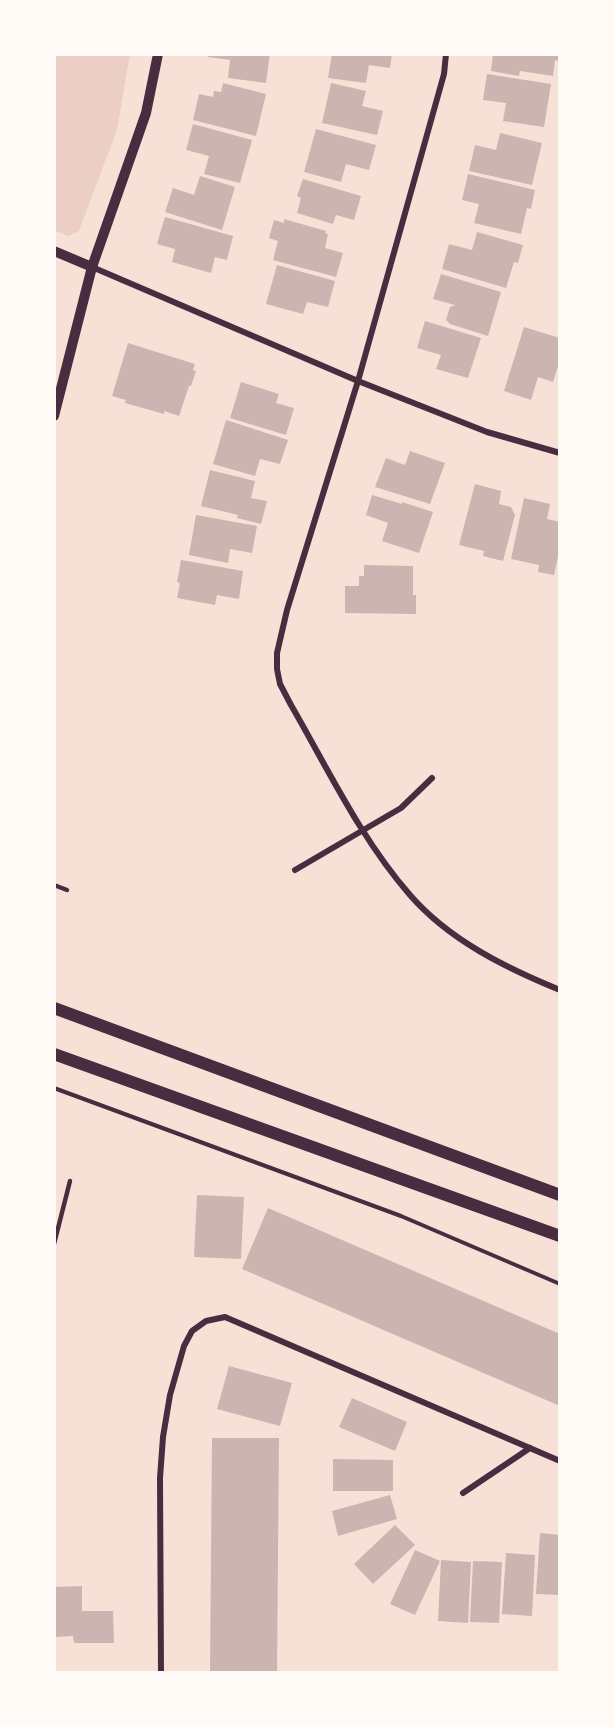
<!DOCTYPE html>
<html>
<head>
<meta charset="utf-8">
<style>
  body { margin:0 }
  #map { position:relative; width:614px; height:1727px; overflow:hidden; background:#f7e1d7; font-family:"Work Sans",sans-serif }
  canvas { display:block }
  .frame { position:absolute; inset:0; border:56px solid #fffaf5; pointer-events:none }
</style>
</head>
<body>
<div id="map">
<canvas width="614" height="1727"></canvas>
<div class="frame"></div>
</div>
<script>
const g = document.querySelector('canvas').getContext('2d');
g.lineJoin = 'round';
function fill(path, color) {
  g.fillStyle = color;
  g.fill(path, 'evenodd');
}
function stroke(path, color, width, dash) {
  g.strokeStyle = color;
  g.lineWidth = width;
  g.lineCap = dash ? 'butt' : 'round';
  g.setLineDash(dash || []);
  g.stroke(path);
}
const green = new Path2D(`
  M54,54H130L117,130L79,231L68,236L54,230Z`);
const building = new Path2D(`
  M208,54H270L266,83L228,78L230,60L208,57Z
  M332,54H392L390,68L369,65L366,83L328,78Z
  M493,54H560V56L559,61L555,60L553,76L520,71L519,76L491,71Z
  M487,74L551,84L544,127L503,121L506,103L483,100Z
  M223,83L266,94L256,136L193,120L199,94L213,97L214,91L221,92Z
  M331,83L366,91L362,106L383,111L377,135L322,123Z
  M193,124L252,140L240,183L204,174L209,156L186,150Z
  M316,129L376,145L369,170L346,164L341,182L304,172Z
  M500,133L542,143L532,185L469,171L475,145L496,150Z
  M468,174L535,190L531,209L527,208L521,234L474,223L479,204L462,200Z
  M200,176L235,187L222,230L165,212L173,188L194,195Z
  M303,179L361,196L354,220L336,215L333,224L297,213L301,198L297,196Z
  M165,217L233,236L227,260L215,257L211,273L172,262L175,249L157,244Z
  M284,219L326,231L325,233L328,234L325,248L343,253L336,277L273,260L278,241L269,238L274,220L284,223Z
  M477,232L523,245L518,263L514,262L506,288L442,269L449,244L472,250Z
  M277,265L335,281L328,307L307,302L303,314L266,304Z
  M441,274L501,292L488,336L450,324L446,320L450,307L455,305L433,299Z
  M425,321L481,338L468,378L436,369L441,355L417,348Z
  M524,327L560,338V360L553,382L538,377L531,400L504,391Z
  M128,343L195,364L193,370L196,371L191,386H189L179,416L164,411V414L125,403L126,400L112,396Z
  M241,382L279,394L276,403L294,408L286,435L230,418Z
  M226,420L288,440L280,464L260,459L255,476L213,464Z
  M410,451L445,463L430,504L375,487L386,458L405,465Z
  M210,470L255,481L251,498L267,501L261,524L237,518L238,515L201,506Z
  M475,484L501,491L499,504L511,507L515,515L503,561L483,556L484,551L459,545Z
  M372,495L402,504V502L433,512L419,553L382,541L388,523L366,515Z
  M524,498L550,504L547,519L560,522V547L554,575L538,572L539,565L511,559Z
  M196,515L257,526L252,553L230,549L228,563L189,555Z
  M181,560L243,571L239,599L217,595L215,605L177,598L180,583L177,582Z
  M364,565L413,566V595H416V614L345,613V586H359V576H364Z
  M197,1195L244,1197L241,1259L194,1257Z
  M268,1208L560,1334V1406L242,1269Z
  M229,1366L292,1383L280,1426L217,1409Z
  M352,1398L407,1422L395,1451L339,1427Z
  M212,1438H279L277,1673H210Z
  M333,1459L393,1460V1491H333Z
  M390,1495L397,1519L338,1536L332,1511Z
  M395,1525L415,1545L373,1584L354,1564Z
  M540,1533L560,1535V1595L536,1594Z
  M415,1550L440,1561L415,1615L390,1604Z
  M506,1553L535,1555L532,1616L502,1614Z
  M441,1560L471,1562L468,1623L438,1621Z
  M473,1561L502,1562L499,1623L470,1622Z
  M82,1586V1611H113L114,1643H74L73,1636L54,1637V1587Z`);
const path = new Path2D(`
  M54,1088L401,1216L560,1284`);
const service = new Path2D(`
  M54,885L67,890
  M54,1244L70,1181`);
const minor = new Path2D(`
  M446,54L444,74L358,381L287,610L277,653V669L280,684L291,705C328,769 361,839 410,895C449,940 506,968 560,990
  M92,267L358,381L487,432L560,453
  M295,870L401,808L432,778
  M463,1493L530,1448
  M161,1673L160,1478L163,1437L170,1395L184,1346L192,1331L206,1321L225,1317L560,1461`);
const tertiary = new Path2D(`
  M54,251L92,267
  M54,416L92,267L146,113L158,54`);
const secondary = new Path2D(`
  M54,1008L560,1195
  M54,1054L560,1236`);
fill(green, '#ebcfc5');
fill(building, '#ccb4b1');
stroke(path, '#4a2c40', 4);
stroke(service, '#4a2c40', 4.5);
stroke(minor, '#4a2c40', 6);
stroke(tertiary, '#4a2c40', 10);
stroke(secondary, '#4a2c40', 12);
</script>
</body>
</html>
